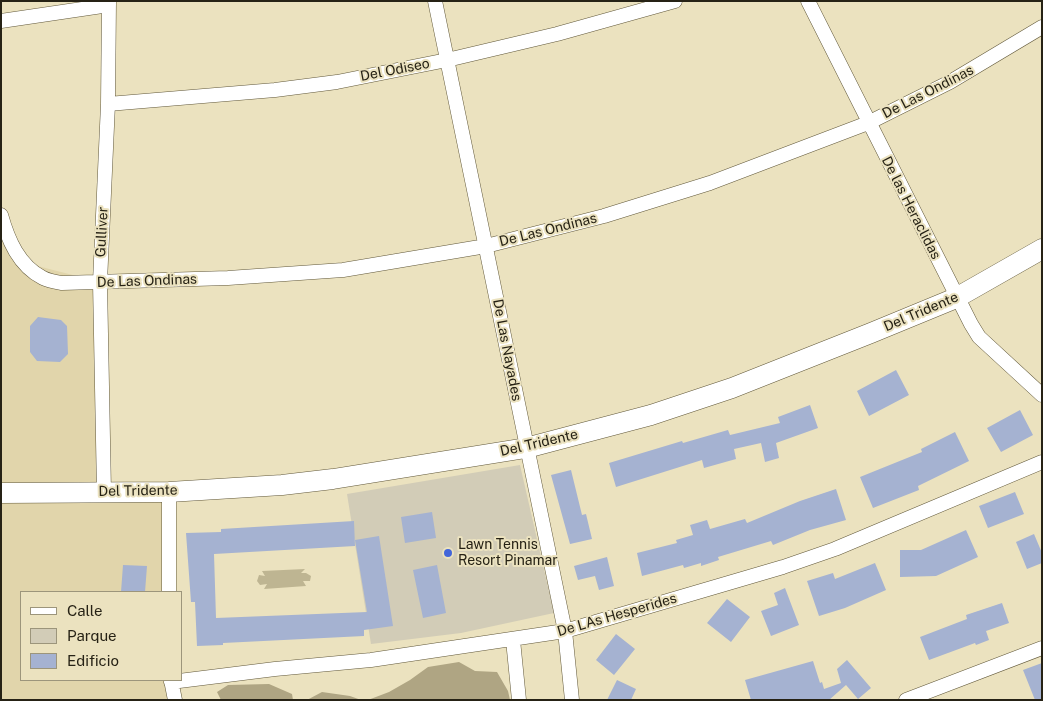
<!DOCTYPE html>
<html>
<head>
<meta charset="utf-8">
<style>
  body { margin:0 }
  #map { position:relative; width:1043px; height:701px; overflow:hidden; background:#ebe2bf; font-family:"Public Sans",sans-serif }
  canvas { display:block }
  .frame { position:absolute; inset:0; border:2px solid #262215; pointer-events:none }
  .legend { position:absolute; left:20px; top:591px; width:162px; height:90px; box-sizing:border-box; background:#ebe2bf; border:1px solid #9c957b; margin:0; padding:6px 9px; list-style:none; font-size:15px; color:#262215 }
  .legend li { display:flex; align-items:center; gap:10px; height:25px }
  .legend b { width:25px; border:1px solid #9c957b }
</style>
</head>
<body>
<div id="map">
<canvas width="1043" height="701"></canvas>
<div class="frame"></div>
<ul class="legend">
<li><b style="height:6px;background:#fff"></b>Calle</li>
<li><b style="height:14px;background:#d2ccb7"></b>Parque</li>
<li><b style="height:14px;background:#a5b2d1"></b>Edificio</li>
</ul>
</div>
<script>
const g = document.querySelector('canvas').getContext('2d');
g.lineJoin = 'round';
function fill(path, color) {
  g.fillStyle = color;
  g.fill(path, 'evenodd');
}
function stroke(path, color, width, dash) {
  g.strokeStyle = color;
  g.lineWidth = width;
  g.lineCap = dash ? 'butt' : 'round';
  g.setLineDash(dash || []);
  g.stroke(path);
}
function drawText(font, color, halo, rows, align = 'center') {
  g.font = font + ' "Public Sans",sans-serif';
  g.lineWidth = 4;
  g.setLineDash([]);
  g.textBaseline = 'middle';
  g.strokeStyle = halo;
  g.fillStyle = color;
  for (const [text, x, y, turn = 0] of rows) {
    g.save();
    g.translate(x, y);
    g.rotate((+turn || 0) * Math.PI / 180);
    g.textAlign = isNaN(turn) ? turn : align;
    if (halo) g.strokeText(text, 0, 0);
    g.fillText(text, 0, 0);
    g.restore();
  }
}
const built = new Path2D(`
  M1,216L22,262L100,282L104,492H169V592H21V680H171L175,700H1Z`);
const green = new Path2D(`
  M520,465L554,613L461,633L371,644L347,494Z`);
const forest = new Path2D(`
  M459,662L475,671L497,672L508,691L510,700H368L389,692L410,680L428,667Z
  M269,684L292,694L293,700H221L217,692L228,685Z
  M322,692L350,696L361,700H307Z`);
const water = new Path2D(`
  M305,569L301,573H306L311,576L310,581H303L306,586L264,589L267,584L260,585L257,581L259,575L265,576L262,571Z`);
const building = new Path2D(`
  M38,317L61,320L67,326L68,354L60,362L37,361L30,352V326Z
  M896,370L909,395L869,416L857,391Z
  M810,405L818,428L776,443L779,458L765,462L761,443L734,449L736,459L704,468L702,460L616,487L609,463L682,441L683,443L728,430L730,435L780,423L778,417Z
  M1020,410L1033,435L1001,452L987,428Z
  M955,432L969,461L918,486L919,490L873,508L860,477L922,452L921,449Z
  M571,470L582,515L586,514L592,539L570,544L551,475Z
  M836,489L846,520L810,530L773,545L771,541L718,557L719,560L701,566V563L684,568L683,565L642,576L637,553L677,543L676,540L693,535L690,525L707,520L710,529L745,519L747,523L800,501Z
  M1015,492L1024,514L988,528L979,506Z
  M432,512L436,538L405,543L401,517Z
  M354,521L355,546L214,554L216,618L367,612L355,540L379,536L393,626L364,630V636L223,643V645L197,646L195,602H191L186,533L221,532V529Z
  M966,530L978,557L936,576L900,577V550H921Z
  M1034,534L1042,553V563L1027,569L1016,542Z
  M607,557L614,586L599,590L595,576L578,580L574,566Z
  M875,563L886,590L845,608L819,616L807,581L833,573L835,579Z
  M123,565L147,566L145,592H121Z
  M437,565L446,613L423,618L413,570Z
  M785,588L799,625L771,636L761,611L778,605L774,593Z
  M727,599L750,617L731,642L707,623Z
  M1002,603L1009,623L986,631L989,640L976,645L975,643L929,660L920,637L967,619L966,615Z
  M616,634L635,649L614,675L596,660Z
  M847,660L871,688L858,699L846,685L829,700H751L745,680L813,661L820,683L822,682L824,689L841,683L837,669Z
  M1042,663V700H1035L1023,670Z
  M617,680L636,689L631,700H607Z`);
const street = new Path2D(`
  M435,1L565,631L572,700
  M808,1L971,324L979,337L1042,395
  M1,21L109,5
  M108,104L275,90L337,82L447,60L557,34L675,1
  M1,215C8,240 19,266 43,278C49,281 56,282 62,283L228,278L343,270L486,246L604,216L710,183L868,123L950,82L1042,27
  M104,492L100,282L108,104L109,1
  M169,492V592
  M513,640L519,700
  M171,680L175,700
  M171,682L275,669L371,660L565,631L783,567L835,549L1042,462
  M906,700L1042,648`);
const secondary = new Path2D(`
  M1,493L169,492L282,485L333,479L526,448L651,415L732,388L871,333L956,298L1042,249`);
const markers = [
  [448,553,5,"#4366d9"]
];
const streetNames = [
  ["Del Odiseo",395,70,-11],
  ["De Las Ondinas",928,92,-27],
  ["De las Heraclidas",911,208,63],
  ["De Las Ondinas",548,230,-14],
  ["Gulliver",102,232,-87],
  ["De Las Ondinas",147,281,-2],
  ["Del Tridente",921,312,-23],
  ["De Las Nayades",507,350,79],
  ["Del Tridente",539,443,-13],
  ["Del Tridente",138,491,-1],
  ["De LAs Hesperides",617,615,-16]
];
const poiNames = [
  ["Lawn Tennis",458,545],
  ["Resort Pinamar",458,561]
];
fill(built, '#e1d5ab');
fill(green, '#d2ccb7');
fill(forest, '#afa583');
fill(water, '#beb592');
fill(building, '#a5b2d1');
stroke(street, '#61583a', 15);
stroke(secondary, '#61583a', 21);
stroke(street, '#fff', 14);
stroke(secondary, '#fff', 20);
for (const [x, y, r, color] of markers) {
  const dot = new Path2D();
  dot.arc(x, y, r, 0, 2 * Math.PI);
  g.fillStyle = color;
  g.fill(dot);
  stroke(dot, '#ebe2bf', 2);
}
drawText('14px', '#262215', '#ebe2bf', streetNames);
drawText('14px', '#262215', '#ebe2bf', poiNames, 'left');
</script>
</body>
</html>
